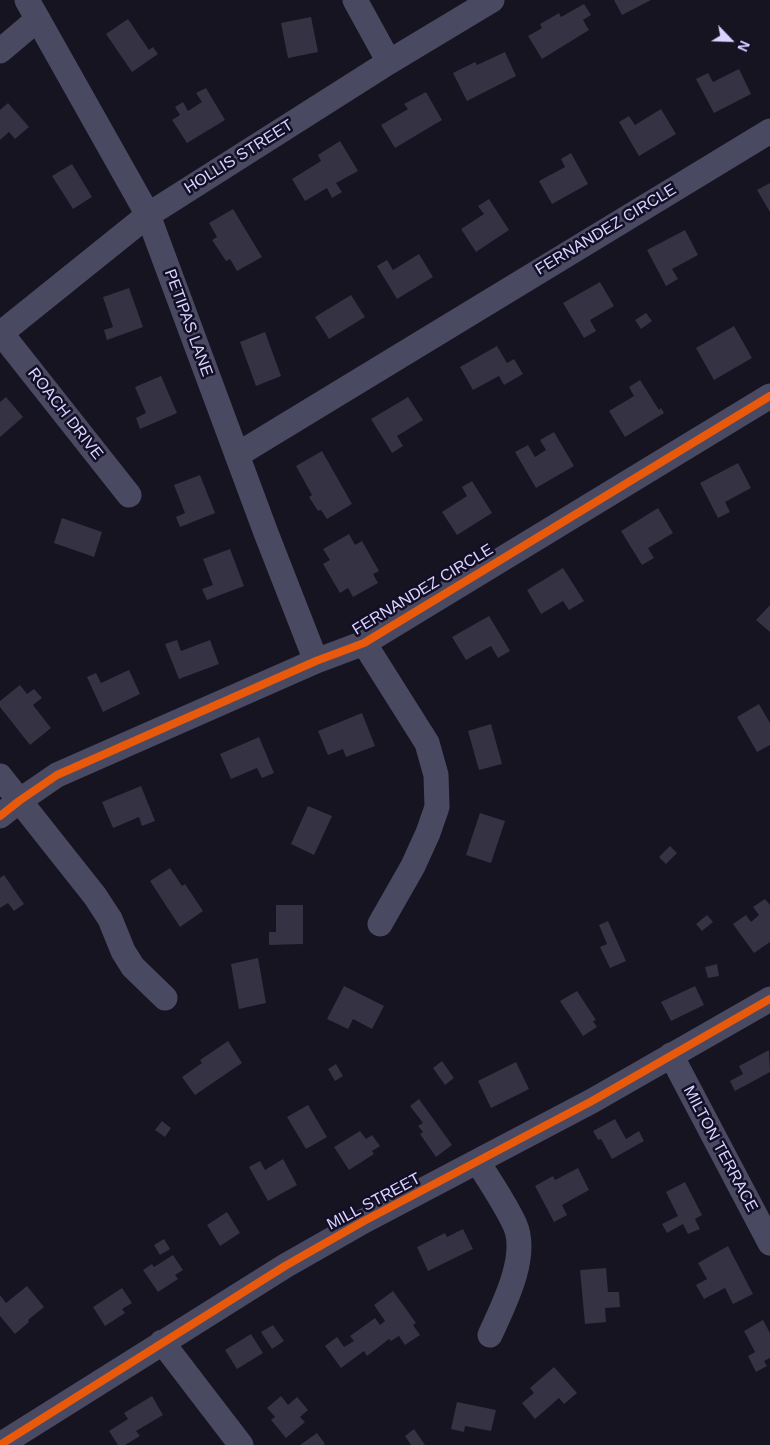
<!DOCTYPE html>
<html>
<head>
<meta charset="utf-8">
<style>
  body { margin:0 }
  #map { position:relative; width:770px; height:1445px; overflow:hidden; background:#161421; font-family:Helvetica,sans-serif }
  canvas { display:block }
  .north { position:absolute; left:705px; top:15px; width:50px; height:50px; -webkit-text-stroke:4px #130f26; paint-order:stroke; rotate:114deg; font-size:14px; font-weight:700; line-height:20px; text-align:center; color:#d9d4ff }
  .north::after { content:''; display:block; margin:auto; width:18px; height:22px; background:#d9d4ff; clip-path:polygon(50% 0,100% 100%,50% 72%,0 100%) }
</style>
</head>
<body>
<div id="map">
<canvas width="770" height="1445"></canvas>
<div class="north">N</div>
</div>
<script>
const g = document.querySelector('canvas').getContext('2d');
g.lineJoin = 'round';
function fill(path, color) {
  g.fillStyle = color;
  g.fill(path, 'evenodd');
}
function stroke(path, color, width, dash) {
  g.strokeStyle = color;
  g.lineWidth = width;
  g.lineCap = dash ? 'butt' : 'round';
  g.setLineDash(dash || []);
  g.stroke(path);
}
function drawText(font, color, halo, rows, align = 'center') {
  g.font = font + ' Helvetica,sans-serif';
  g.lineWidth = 5;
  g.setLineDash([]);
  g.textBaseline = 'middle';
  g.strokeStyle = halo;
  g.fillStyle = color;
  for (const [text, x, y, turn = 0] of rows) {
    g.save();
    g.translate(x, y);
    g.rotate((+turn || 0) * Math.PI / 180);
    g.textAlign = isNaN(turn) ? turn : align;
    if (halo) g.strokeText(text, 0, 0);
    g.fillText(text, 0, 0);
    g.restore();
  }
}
const building = new Path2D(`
  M614,0H651L622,15Z
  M584,4L591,15L583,20L589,30L542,59L528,36L542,28L540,24L559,13L561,17Z
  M311,17L318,52L288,58L281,23Z
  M128,19L149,50L153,47L158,54L132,72L106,34Z
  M505,52L516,76L467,101L453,73L475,62L477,65Z
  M739,69L751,94L714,113L696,79L708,73L713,82Z
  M206,88L225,120L187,143L172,120L180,115L175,107L183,102L188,111L202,102L196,93Z
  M426,92L442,120L395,148L381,125L408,109L404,104Z
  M8,103L29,127L15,139L9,132L0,140V110Z
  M661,109L676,134L639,156L619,122L629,116L635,125Z
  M340,141L358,171L336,183L342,192L332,198L327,188L305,201L292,179L321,161L318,155Z
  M571,153L588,184L552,204L539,181L565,167L561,159Z
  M72,164L92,197L73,209L52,176Z
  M770,183V212L757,190Z
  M489,199L509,230L476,252L461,229L484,214L478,206Z
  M233,209L262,257L237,271L230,259L226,261L212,240L217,237L209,223Z
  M685,230L698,255L672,269L678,279L666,286L647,250Z
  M419,254L433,277L397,299L377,266L387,260L393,270Z
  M600,282L614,306L590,320L596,331L584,338L563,303Z
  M129,288L143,327L107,340L104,330L113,327L103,297Z
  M351,295L365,317L329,339L315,317Z
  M646,313L652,321L641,329L635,320Z
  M734,326L752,358L714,380L696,348Z
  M265,332L281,376L256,386L240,342Z
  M497,346L507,363L514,359L523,374L504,385L499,376L473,390L460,367Z
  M161,376L177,413L140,429L136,418L146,413L135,387Z
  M640,380L659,410L661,408L664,413L625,437L609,411L634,396L629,387Z
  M6,397L23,417L0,437V402Z
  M408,397L423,420L397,436L403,446L392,453L371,419Z
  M554,432L574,466L536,488L515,452L528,445L535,457L546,450L540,440Z
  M322,451L352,504L327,519L321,510L318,511L309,497L312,495L296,466Z
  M738,463L751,488L725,502L730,512L718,518L700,483Z
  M200,475L215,513L180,527L176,517L185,513L174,485Z
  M472,481L492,513L457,535L442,512L467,496L462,487Z
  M658,508L673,533L648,548L654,558L642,565L621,531Z
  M62,518L102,532L94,557L54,543Z
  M349,534L355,545L362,541L379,571L373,574L378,583L353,597L348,588L340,593L323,564L330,560L323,549Z
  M230,549L244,586L207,600L202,589L213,585L203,559Z
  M563,568L584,601L569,610L563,601L541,614L527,590Z
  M770,605V632L756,620Z
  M489,616L510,651L498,658L491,646L466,660L452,637Z
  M177,640L181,651L210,640L219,664L179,679L165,644Z
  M129,670L140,694L103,712L87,677L96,673L101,683Z
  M20,685L27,694L34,689L42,698L33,705L51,728L30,745L0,707V701Z
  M759,704L770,723V745L757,752L737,717Z
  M362,713L375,746L346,757L343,749L328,755L318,731Z
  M491,724L502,764L479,770L468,731Z
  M259,737L274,773L262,778L257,768L231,779L220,754Z
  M141,786L155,821L142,826L139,817L113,828L102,802Z
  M308,806L332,816L314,855L291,844Z
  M480,813L505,821L491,863L466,855Z
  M670,846L677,853L666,864L659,857Z
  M170,868L182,886L185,884L203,911L180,927L150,881Z
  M4,875L24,904L14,911L8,903L0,908V878Z
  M765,899L770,905V942L754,953L733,924L746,915L751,922L759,915L753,907Z
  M276,905H303V944L269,945V932H276Z
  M707,915L713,922L702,931L696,924Z
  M608,921L626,961L610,968L600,947L607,944L599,925Z
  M258,958L266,1003L239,1009L231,964Z
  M717,964L719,976L708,978L705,967Z
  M344,986L384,1006L372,1029L353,1019L348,1029L327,1019Z
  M695,986L704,1005L671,1021L661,1002Z
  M577,991L596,1020L593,1021L597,1027L583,1036L560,1001Z
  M228,1041L242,1063L195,1095L182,1077L202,1063L200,1060Z
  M769,1050L770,1072L735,1091L730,1081L743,1074L739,1066Z
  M442,1061L454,1078L445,1085L433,1068Z
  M516,1062L529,1089L491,1108L478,1081Z
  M336,1064L343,1076L335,1081L328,1069Z
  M419,1099L452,1145L436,1157L420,1134L423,1132L418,1126L423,1123L410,1106Z
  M308,1105L327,1137L306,1149L287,1117Z
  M615,1119L626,1139L639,1131L644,1141L612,1159L601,1139L598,1140L593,1131Z
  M162,1121L171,1128L165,1137L155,1130Z
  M360,1131L366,1139L372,1135L380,1146L372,1151L374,1154L349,1170L334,1147Z
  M283,1159L297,1185L268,1201L249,1167L260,1161L265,1170Z
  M578,1168L589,1190L562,1205L567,1215L554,1222L535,1186L553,1176L555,1180Z
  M685,1182L702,1215L695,1219L700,1229L688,1234L683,1224L667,1233L662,1224L678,1216L666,1192Z
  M227,1212L240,1233L220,1246L207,1225Z
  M463,1229L473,1249L428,1271L417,1247L445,1233L447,1237Z
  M164,1239L170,1249L160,1255L154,1245Z
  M728,1246L753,1294L733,1304L725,1288L704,1299L696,1285L707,1279L698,1263Z
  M173,1255L183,1270L175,1275L178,1279L158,1292L143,1270L152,1264L154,1267Z
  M606,1268L608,1292H619L620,1307L605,1308L606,1322L585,1324L580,1270Z
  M27,1286L44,1307L28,1320L29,1322L15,1334L0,1316V1295L6,1303Z
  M122,1288L132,1303L122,1309L125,1313L105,1326L93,1307Z
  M393,1291L416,1323L413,1325L420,1335L405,1345L399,1336L391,1341L389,1339L367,1356L364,1351L341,1368L325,1346L337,1337L344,1347L354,1341L350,1336L375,1318L380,1325L385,1321L374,1305Z
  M763,1320L770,1333V1358L764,1361L767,1366L756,1372L748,1356L755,1352L744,1331Z
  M273,1325L284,1341L272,1349L261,1332Z
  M251,1334L263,1353L237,1369L225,1350Z
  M554,1367L577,1393L564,1404L559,1398L535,1419L522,1403L534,1393L530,1388Z
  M152,1396L163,1415L136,1431L140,1436L125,1445H118L109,1431L128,1419L124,1413Z
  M281,1396L288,1405L297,1397L308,1410L300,1417L305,1422L286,1438L271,1420L275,1417L267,1408Z
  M457,1402L496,1410L491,1431L465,1426L464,1432L451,1429Z
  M414,1429L425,1445H411L405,1436Z
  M317,1433L325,1444L323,1445H300Z`);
const minor = new Path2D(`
  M27,0L148,215L266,533L316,661
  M355,0L389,62
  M0,51L38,19
  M1,333L129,495
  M0,334L148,215L389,62L492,0
  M237,455L770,131
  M364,643L427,743L436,775L437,807L428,833L413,866L380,924
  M0,776L95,896L110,919L123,951L133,967L165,998
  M0,816L19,801L57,775L316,661L364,643L770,396
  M671,1055L770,1243
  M478,1162C490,1182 505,1203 515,1225C529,1257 503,1306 490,1335
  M162,1342L241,1445
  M0,1445L285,1266L364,1221L592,1101L770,999`);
const cycleway = new Path2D(`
  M0,816L19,801L57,775L316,661L364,643L770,396
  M0,1445L285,1266L364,1221L592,1101L770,999`);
const streetNames = [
  ["HOLLIS STREET",239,157,-32],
  ["FERNANDEZ CIRCLE",606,230,-31],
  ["PETIPAS LANE",188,323,70],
  ["ROACH DRIVE",65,414,52],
  ["FERNANDEZ CIRCLE",423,590,-31],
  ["MILTON TERRACE",720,1149,62],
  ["MILL STREET",374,1202,-28]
];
fill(building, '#343243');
stroke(minor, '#4a4962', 25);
stroke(cycleway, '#e8590c', 8);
drawText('16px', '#d9d4ff', '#130f26', streetNames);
</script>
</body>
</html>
